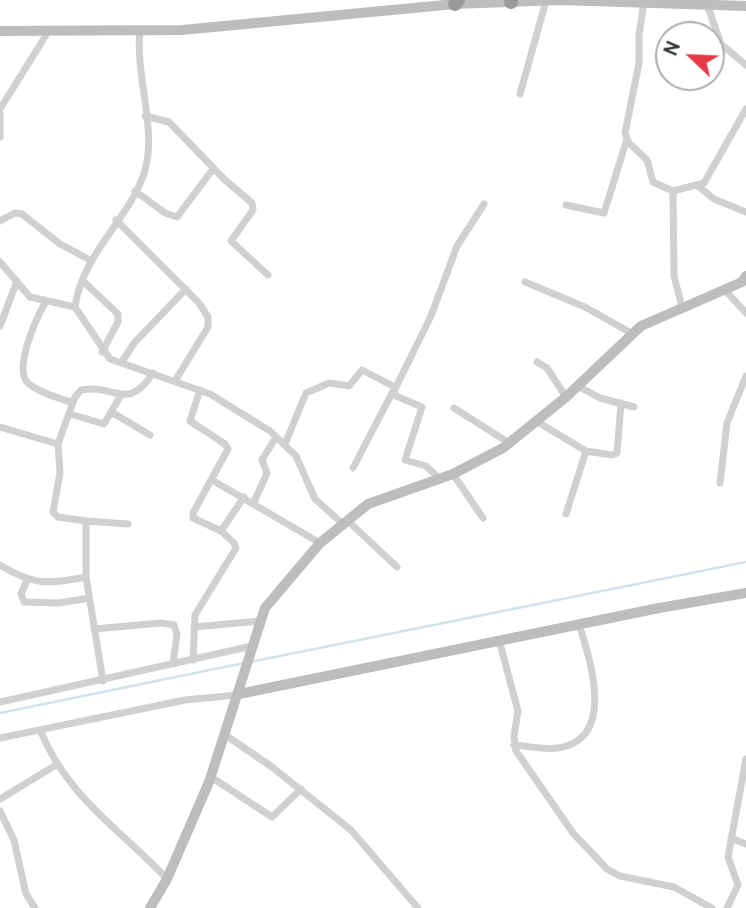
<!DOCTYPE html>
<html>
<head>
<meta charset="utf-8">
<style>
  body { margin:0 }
  #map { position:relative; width:746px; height:908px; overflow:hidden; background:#fff; font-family:Cabin,sans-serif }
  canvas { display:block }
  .north { position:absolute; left:655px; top:21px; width:70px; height:70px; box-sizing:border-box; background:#fff; border:2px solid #adadad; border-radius:50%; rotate:293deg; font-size:19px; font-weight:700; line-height:28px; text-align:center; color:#333 }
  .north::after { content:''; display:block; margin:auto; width:24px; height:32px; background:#e63946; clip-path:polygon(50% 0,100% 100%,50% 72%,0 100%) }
</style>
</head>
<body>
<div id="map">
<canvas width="746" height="908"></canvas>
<div class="north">N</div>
</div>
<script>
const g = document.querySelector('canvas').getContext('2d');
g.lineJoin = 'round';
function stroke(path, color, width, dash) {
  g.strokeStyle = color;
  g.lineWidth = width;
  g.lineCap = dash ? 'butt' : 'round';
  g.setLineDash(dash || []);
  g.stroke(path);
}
const stream = new Path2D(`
  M250,662L746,562
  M0,713L244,663`);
const street = new Path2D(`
  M644,2L639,35V63L625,133L629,143L647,160L653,182L673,191
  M707,4L721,44L746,65
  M140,31C135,75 157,129 145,170C132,217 82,253 75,307L110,359L210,394L270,431L296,456L315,499L343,524
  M520,94L546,1
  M0,109L48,32
  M0,113V137
  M145,116L169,122L224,179L252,203L253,210L231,241L268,275
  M698,186L714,199L746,212
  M135,191L165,213L177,217L213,169
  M566,205L604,213L627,139
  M116,220L199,303L208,317V327L175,381
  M0,221L15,213L22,214L60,244L92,261
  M0,262L30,297L75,307
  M84,282L118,314V322L102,352
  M525,282L585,307L633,334
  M724,289L746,313
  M45,303C37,317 14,367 27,382C36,392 60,398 73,403
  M682,307L674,276L673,191L704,183L746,109
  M0,326L17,281
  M537,362L547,368L566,397
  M121,363L135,342L186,289
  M578,386L600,398L634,407
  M200,390L190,421L225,444L228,449L193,513V518L221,531L244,497
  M454,408L509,443
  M113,413L150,435
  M70,414L104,424L121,395
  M536,421L586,451L566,514
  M0,427L58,444
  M285,444L306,393L329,383L349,386L362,370L395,387
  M586,451L612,455L617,453L621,403
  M353,468L393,391
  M453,474L483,518
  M440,479L426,466L405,460L422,407L396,396L394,391L431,316L457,246L484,204
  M212,480L320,543
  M720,483L727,423L746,376
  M254,502L267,473L262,460L276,437
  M347,520L397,567
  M86,521L128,524
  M0,565C34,586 48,584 86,577
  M27,580L21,594L24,602L58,603L89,598
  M194,627L260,621
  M94,629L161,623L174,625L177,634L173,664
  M499,640L518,711L514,736L516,751L573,833L607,869L620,876L674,887L712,908
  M193,660L195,615L236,548L234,543L221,531
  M103,681L86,577V521L58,517L53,512L60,473L58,444L75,397L81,390C114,383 127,413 153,373
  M0,702L252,646
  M40,730C68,798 119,828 167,879
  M224,734L272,767L351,830L418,908
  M0,738L185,700L238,695
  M514,745C528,746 544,750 558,748C617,739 590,660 579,624
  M211,777L272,817L301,789
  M0,799L56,765
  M0,811L14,840L26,894L35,908
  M731,838L746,844
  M727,908L738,885L728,857L746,759`);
const secondary = new Path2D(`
  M0,31L182,30L455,4L560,0L746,6
  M239,694L659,608L746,593
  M150,908L167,879L209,782L265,608L320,543L368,504L453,474L503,448L566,397L641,326L742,282L746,276`);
const highway = new Path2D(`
  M511,0V2
  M455,4L458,0`);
stroke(stream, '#cfe2ee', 2.5);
stroke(street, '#d0d0d0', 7);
stroke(secondary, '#bdbdbd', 10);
stroke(highway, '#9a9a9a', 14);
</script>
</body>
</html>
